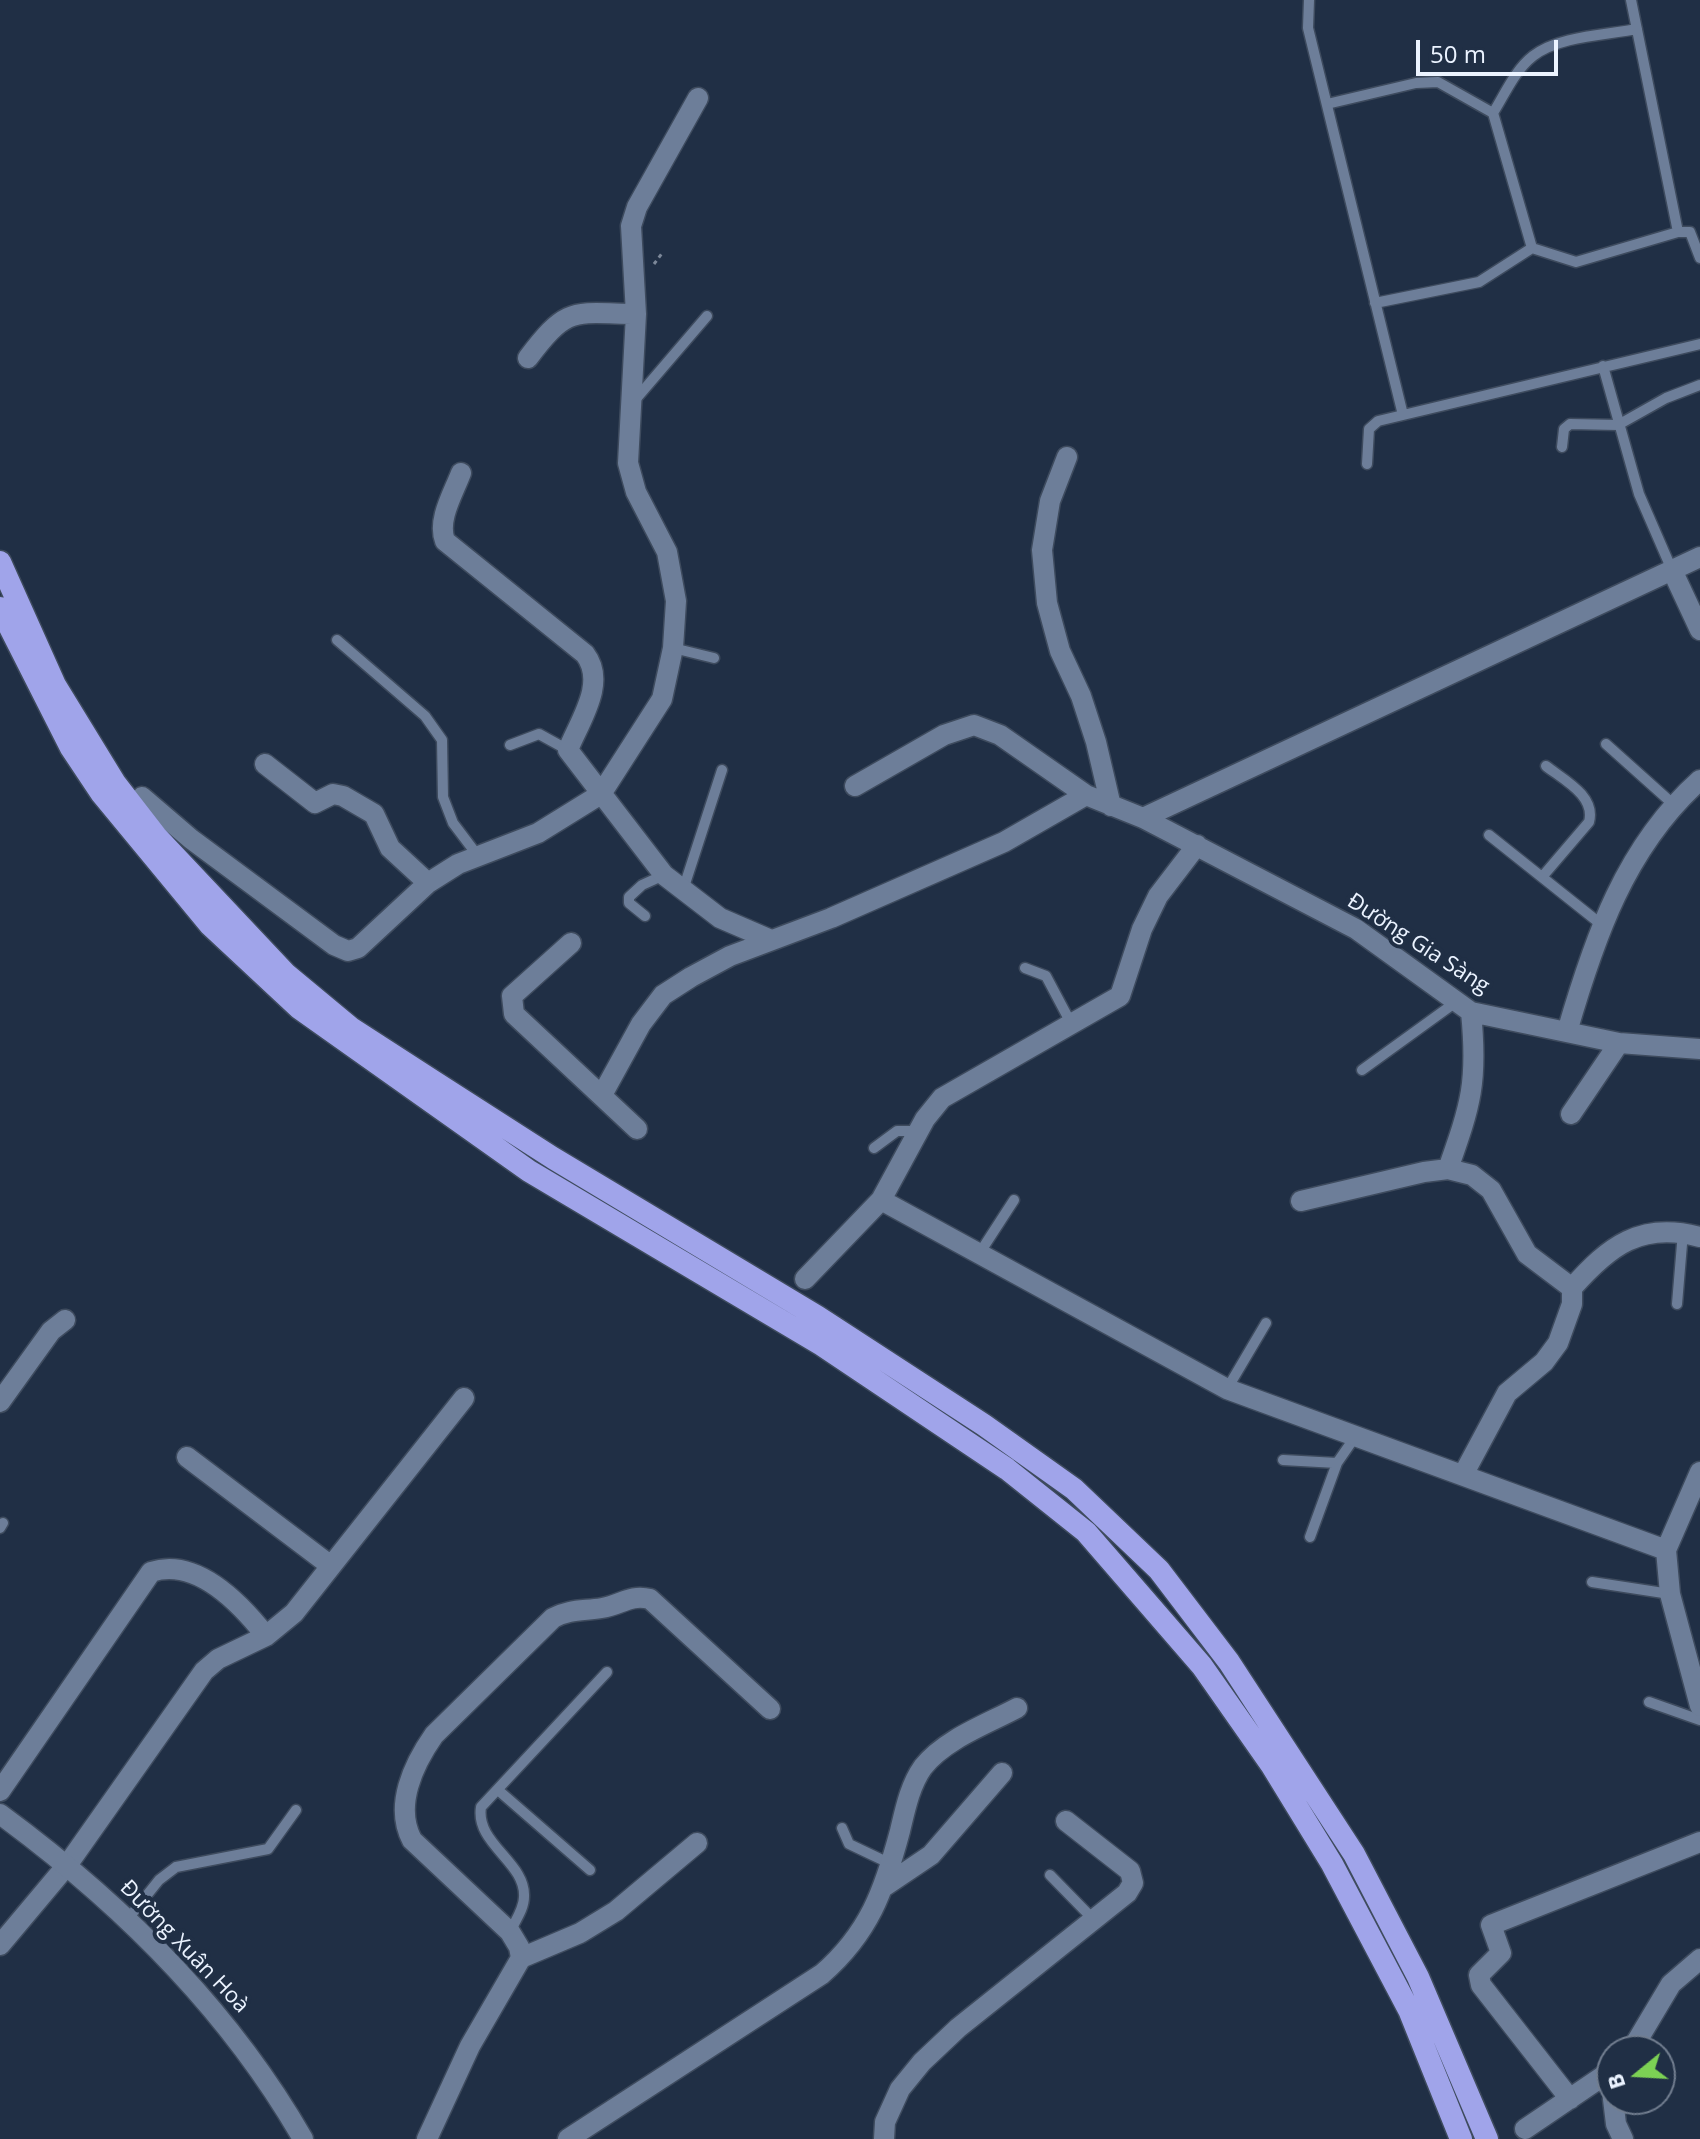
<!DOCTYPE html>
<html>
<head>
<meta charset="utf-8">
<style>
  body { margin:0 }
  #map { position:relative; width:1700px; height:2139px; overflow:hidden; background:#202f45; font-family:"Open Sans",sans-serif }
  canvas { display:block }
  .north { position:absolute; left:1596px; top:2035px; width:80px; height:80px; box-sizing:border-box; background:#202f45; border:2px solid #717d8f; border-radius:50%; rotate:252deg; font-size:22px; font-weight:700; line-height:32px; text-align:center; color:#ebf3ff }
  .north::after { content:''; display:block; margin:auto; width:28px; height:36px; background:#7cd154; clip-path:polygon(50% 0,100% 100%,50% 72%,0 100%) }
  .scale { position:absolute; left:1416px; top:40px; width:142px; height:36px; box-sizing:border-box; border:4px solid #ebf3ff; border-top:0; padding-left:10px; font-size:24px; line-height:28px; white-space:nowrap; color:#ebf3ff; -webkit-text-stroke:6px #202f45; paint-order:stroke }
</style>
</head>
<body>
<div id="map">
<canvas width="1700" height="2139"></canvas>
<div class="north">B</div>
<div class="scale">50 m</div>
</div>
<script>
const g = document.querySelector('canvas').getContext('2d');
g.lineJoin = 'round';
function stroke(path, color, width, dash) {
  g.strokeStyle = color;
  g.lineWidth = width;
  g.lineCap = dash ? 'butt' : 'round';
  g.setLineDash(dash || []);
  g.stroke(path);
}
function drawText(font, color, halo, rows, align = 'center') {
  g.font = font + ' "Open Sans",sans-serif';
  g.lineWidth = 8;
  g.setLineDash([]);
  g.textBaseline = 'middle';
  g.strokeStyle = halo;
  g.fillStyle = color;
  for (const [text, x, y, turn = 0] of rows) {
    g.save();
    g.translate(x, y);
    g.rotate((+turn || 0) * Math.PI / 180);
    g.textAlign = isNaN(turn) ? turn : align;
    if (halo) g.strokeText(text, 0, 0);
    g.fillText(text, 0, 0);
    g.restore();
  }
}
const path = new Path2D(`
  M654,264L663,252`);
const service = new Path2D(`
  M1309,0L1308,28L1403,415
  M1631,0L1678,232
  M1327,104L1416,83L1438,82L1493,113C1505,94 1515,70 1533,56C1558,36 1607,35 1637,29
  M1493,113L1532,248
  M1375,303L1479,282L1532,248L1576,262L1678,232H1690L1700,258
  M1603,366L1639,494L1672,570
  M635,400L707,316
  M1562,447L1564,429L1570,424L1618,425L1666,398L1700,385
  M1367,464L1369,429L1378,421L1700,344
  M337,640L425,716L442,740L443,797L453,823L478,856
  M673,648L714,658
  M1606,744L1673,804
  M510,745L539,734L568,750
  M1489,835L1602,925
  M1542,877L1589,822C1596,796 1564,780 1546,766
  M683,890L722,770
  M645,916L629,903V897L642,885L664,875
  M1025,968L1046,976L1072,1025
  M1362,1070L1456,1002
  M874,1148L897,1131H918
  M979,1254L1014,1200
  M1677,1304L1683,1232
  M1227,1389L1266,1323
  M1283,1460L1337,1463
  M0,1528L3,1523
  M1310,1537L1337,1463L1355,1437
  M1592,1582L1670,1594
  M1649,1702L1700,1720
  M498,1790L590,1870
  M842,1828L849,1844L891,1864
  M1050,1875L1094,1920
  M127,1920L159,1880L176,1867L268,1849L296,1810
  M510,1932C515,1921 524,1909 524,1897C526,1862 475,1844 481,1807L607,1672`);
const minor = new Path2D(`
  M528,358C568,305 573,313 636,314
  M1067,457L1050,501L1042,550L1047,603L1060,651L1081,696L1096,742L1111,806
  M461,473C453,494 437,520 445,541L585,654C607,683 580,720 568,750L664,875L720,918L771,940
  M1672,570L1700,630
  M265,764L315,803L333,794L343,796L374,814L390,848L428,883
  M855,786L944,735L974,725L1000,735L1086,795L1143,818L1356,929L1471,1012L1619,1043L1700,1049
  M142,797L191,839L334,945L348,951L358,948L428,883L458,864L538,833L601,794L662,699L673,648L676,601L667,552L636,492L628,463L636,314L631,226L637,207L698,98
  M1143,818L1700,557
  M571,943L512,996L514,1014L637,1129
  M1567,1032C1594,939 1625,847 1700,780
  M602,1095L641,1024L663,995L691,977L730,956L831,918L1004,842L1086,795
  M1571,1114L1619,1043
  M1448,1169C1471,1104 1478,1082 1471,1012
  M881,1200L1227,1389L1666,1550
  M1301,1201L1424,1172L1448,1169L1472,1175L1491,1190L1527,1254L1572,1288V1304L1558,1343L1544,1362L1507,1393L1463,1475
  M805,1279L881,1200L925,1119L942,1098L1120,996L1142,929L1158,896L1197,845
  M1572,1288C1609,1246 1641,1221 1700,1237
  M0,1402L51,1331L65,1320
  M187,1457L331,1566
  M1700,1472L1666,1550L1670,1594L1700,1706
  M0,1791L151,1572C196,1557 240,1603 266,1636
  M885,1886L931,1855L1002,1773
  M0,1945L68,1864L204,1671L218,1659L266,1636L294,1613L464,1398
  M521,1958L580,1933L616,1911L697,1843
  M1631,2051L1671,1984L1700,1959
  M1570,2099L1481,1985L1479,1975L1501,1953L1491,1925L1700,1842
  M1613,2099L1616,2124L1623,2139
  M1525,2129L1612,2070
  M427,2139L470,2046L521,1958L519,1947L510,1932L412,1840C394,1806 413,1765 434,1735L553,1618C569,1609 584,1611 602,1608C621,1605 630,1594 650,1599L770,1709
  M568,2139L822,1974C869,1933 884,1891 900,1831C905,1810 910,1785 923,1767C945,1739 987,1724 1017,1708
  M884,2139L885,2122L900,2089L922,2062L958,2028L1127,1893L1133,1883L1130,1871L1066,1821`);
const tertiary = new Path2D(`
  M0,1814C121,1903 228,2008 303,2139`);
const trunk = new Path2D(`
  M0,562L55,685L115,783L156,836L286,974L351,1028L433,1081L553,1158L818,1317L984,1425L1074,1489L1159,1570L1229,1662L1354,1854L1418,1977L1487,2139
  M0,608L71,748L101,793L210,925L299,1008L529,1171L822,1345L1007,1469L1086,1532L1202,1666L1272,1766L1332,1864L1409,2010L1461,2139`);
const streetNames = [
  ["Đường Gia Sàng",1418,944,33],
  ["Đường Xuân Hoà",184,1947,46]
];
stroke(service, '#3e4b5e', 13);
stroke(minor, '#3e4b5e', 23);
stroke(tertiary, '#3e4b5e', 23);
stroke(trunk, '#3e4b5e', 25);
stroke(path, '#7c8899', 3, [4, 4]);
stroke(service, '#6d7e99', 10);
stroke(minor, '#6d7e99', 20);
stroke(tertiary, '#6d7e99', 20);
stroke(trunk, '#a0a4ea', 22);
drawText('22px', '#ebf3ff', '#202f45', streetNames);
</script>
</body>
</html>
